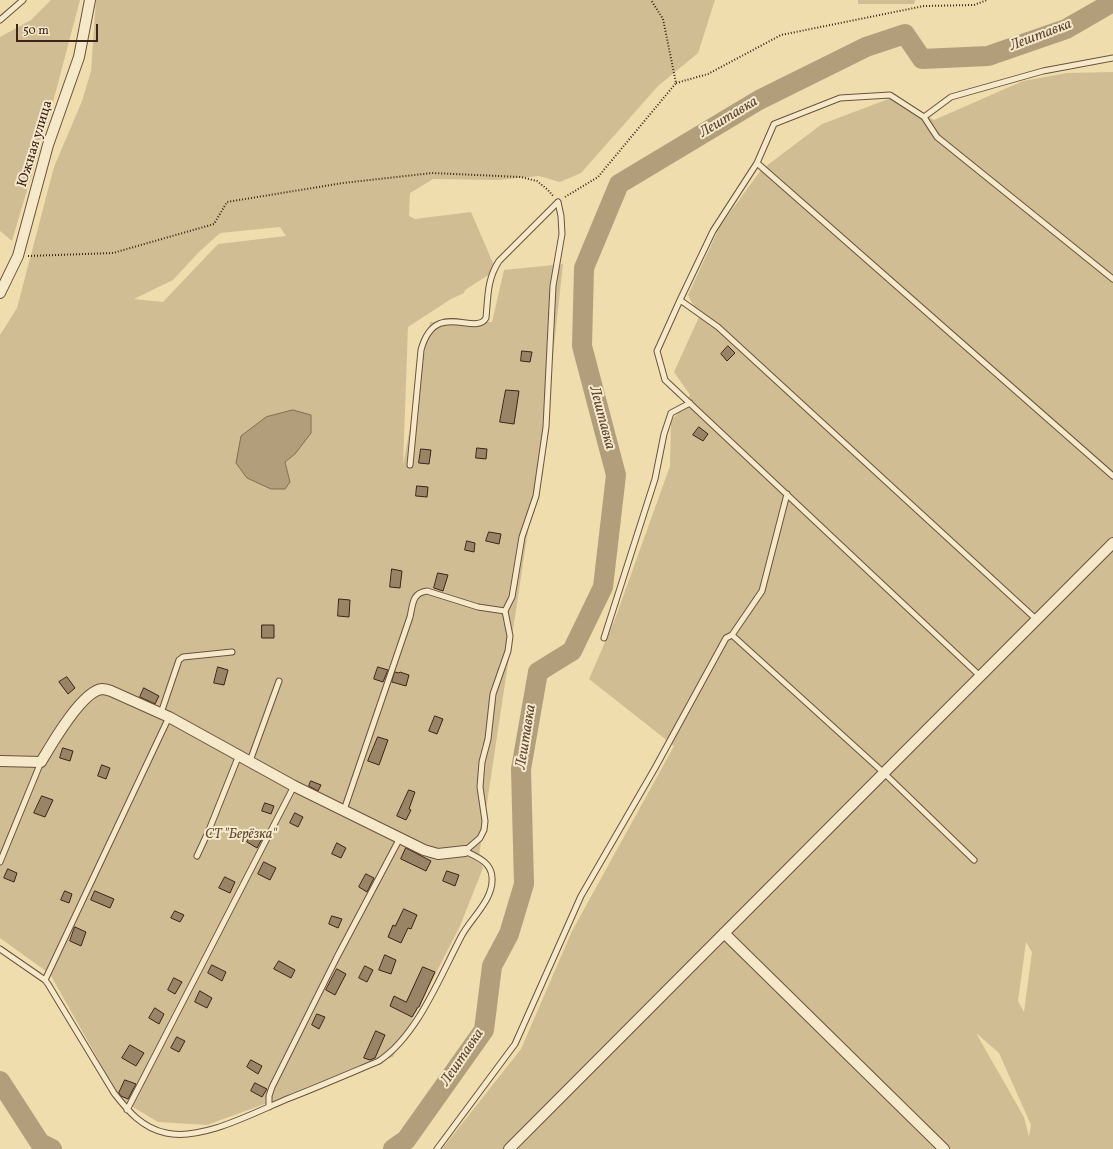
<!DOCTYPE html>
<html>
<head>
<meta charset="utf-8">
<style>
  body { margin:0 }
  #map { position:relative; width:1113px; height:1149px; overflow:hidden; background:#efddad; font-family:Vollkorn,serif }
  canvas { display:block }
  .scale { position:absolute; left:16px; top:24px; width:82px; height:18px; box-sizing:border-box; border:2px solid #3d2319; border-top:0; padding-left:5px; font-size:12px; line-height:14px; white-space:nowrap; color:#3d2319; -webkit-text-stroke:3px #f5e9ca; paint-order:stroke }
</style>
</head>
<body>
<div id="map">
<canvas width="1113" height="1149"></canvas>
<div class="scale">50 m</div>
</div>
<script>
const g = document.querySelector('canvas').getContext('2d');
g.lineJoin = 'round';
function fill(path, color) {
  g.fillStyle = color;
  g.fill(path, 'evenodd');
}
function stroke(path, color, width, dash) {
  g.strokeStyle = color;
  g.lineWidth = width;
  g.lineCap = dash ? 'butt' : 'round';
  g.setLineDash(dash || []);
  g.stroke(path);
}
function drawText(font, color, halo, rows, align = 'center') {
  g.font = font + ' Vollkorn,serif';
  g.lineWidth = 4;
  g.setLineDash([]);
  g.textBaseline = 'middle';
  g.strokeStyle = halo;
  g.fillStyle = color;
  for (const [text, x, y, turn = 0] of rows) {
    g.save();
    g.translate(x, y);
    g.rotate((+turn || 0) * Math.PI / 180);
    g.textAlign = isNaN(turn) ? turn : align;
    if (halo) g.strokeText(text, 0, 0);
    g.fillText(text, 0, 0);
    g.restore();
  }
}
const green = new Path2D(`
  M51,0H80L53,102L12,241L0,231V37L31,20Z
  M96,0H715L698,53L658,86L581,173L560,182L539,176L498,180L433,179L410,193L409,216L415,219L471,212L496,270L465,290L464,293L451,299L408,327L403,465L430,322H492L504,270L563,264L549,391L479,856L483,868L460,926L393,1057L207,1125L158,1122L121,1100L50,974L0,938V335L17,308L54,167L82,101L91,71ZM280,227L286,236L218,244L163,302L134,299L173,280L199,252L220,233ZM241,436L295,454L285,462L290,482Z
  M858,0H915L914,4H858Z
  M1113,72V1149H442L521,1049L572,931L674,746L589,679L615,619L670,466L671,422L690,395L674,372L699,317L688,295L720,226L761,170L822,124L891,98L934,120L1023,81L1067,73ZM1026,942L1032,952L1024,1012L1018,1001ZM976,1033L999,1053L1031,1125L1029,1137L1024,1117Z`);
const water = new Path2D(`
  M293,410L311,415V433L295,454L285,462L290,482L285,489H271L247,478L236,463L241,436L266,417Z`);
const river = new Path2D(`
  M0,1081L40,1143L52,1149
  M393,1149L406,1140L484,1030L492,966L509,934L524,884L521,769L538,672L572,651L603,587L616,475L582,346L584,268L619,184L759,100L866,47L905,34L922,59L988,56L1066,29L1113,2`);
const building = new Path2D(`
  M728,346L735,353L727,361L721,354Z
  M522,351L532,352L530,362L521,361Z
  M506,390L519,391L514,424L500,422Z
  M699,427L708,434L703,441L693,435Z
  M477,448L487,449L486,459L476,458Z
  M421,449L431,450L429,464L419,463Z
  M417,486L428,487L427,497L416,496Z
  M489,532L501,534L499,544L486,541Z
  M467,541L475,543L474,552L465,550Z
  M392,569L402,571L400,588L390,587Z
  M438,573L448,575L443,591L434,588Z
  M339,599L350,600L349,617L338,616Z
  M262,625H274V638H262Z
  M218,667L228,670L224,685L214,683Z
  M378,667L388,670L383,682L374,679Z
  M395,672L399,673L400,672L409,675L406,686L392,682Z
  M67,677L75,688L68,694L59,682Z
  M144,688L159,696L155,704L140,697Z
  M435,716L443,719L437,734L429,731Z
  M378,737L388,740L379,765L368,761Z
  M63,748L73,751L70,761L60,758Z
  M102,765L110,768L106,779L98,776Z
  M311,781L321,785L318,791L309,786Z
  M409,790L415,792L409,809L411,810L406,820L397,816Z
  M42,796L53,800L45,817L34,813Z
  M265,803L274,806L271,814L262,811Z
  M295,813L303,817L298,827L290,823Z
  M252,833L262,839L257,848L247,842Z
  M337,843L346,848L341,858L332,854Z
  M406,848L431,861L426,871L401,859Z
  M264,862L276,868L270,880L258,874Z
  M8,869L17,873L14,882L4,878Z
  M447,871L459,875L455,886L443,881Z
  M366,874L374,878L367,892L359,887Z
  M225,877L235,882L230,893L219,888Z
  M65,891L72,894L69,903L61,900Z
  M95,891L114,899L110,908L91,900Z
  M404,909L417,915L411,929L408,928L401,943L388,937L393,925L395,926Z
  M175,911L184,915L180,922L171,918Z
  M332,916L342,919L338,928L329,924Z
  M75,927L86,932L81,946L70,941Z
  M385,955L396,960L391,974L379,970Z
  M279,961L295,970L291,978L274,969Z
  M212,965L226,972L222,981L208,973Z
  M365,966L373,970L367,982L359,978Z
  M423,967L435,972L419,1007H418L412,1017L390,1006L394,996L406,1002Z
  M337,969L346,974L335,995L326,990Z
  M174,978L182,982L175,994L168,990Z
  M200,991L212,998L207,1008L195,1002Z
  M155,1008L164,1014L159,1024L149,1018Z
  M317,1014L325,1017L319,1029L312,1025Z
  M376,1031L385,1035L375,1058L370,1060L364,1058Z
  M177,1037L185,1041L179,1052L171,1048Z
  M130,1045L144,1053L136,1066L122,1058Z
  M251,1060L262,1066L258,1074L247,1067Z
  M125,1080L136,1084L128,1099L121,1096L119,1093Z
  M255,1083L267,1089L262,1097L251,1091Z`);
const path = new Path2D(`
  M676,83L708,74L781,35L924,6L974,5L987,0
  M565,197L598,177L676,83L663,19L651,0
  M28,256L113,253L214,224L227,202L343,183L432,173L521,177L537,181L548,190L554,197`);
const service = new Path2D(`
  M0,20L23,0
  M924,117L951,97L1043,71L1113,58
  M757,163L774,124L840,98L890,95L924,117L937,137L1113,279
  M680,300L713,231L757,163L1113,476
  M410,465L421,350C435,298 475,337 486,318C488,297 487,279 499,261L558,202
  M732,635L884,773L974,860
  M604,638L655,479L664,434L671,413L690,403
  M980,676L665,380L657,351L680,300L718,327L1037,620
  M161,713L179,660L183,657L232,652
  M250,761L279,681
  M344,810L410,617C413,604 412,593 427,591L478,607L505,611
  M197,856L209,830L239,755
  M0,862L41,762
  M0,949L45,980L48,984L114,1093C128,1111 142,1128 166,1133C202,1141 253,1113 287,1099C318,1087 348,1074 379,1061C418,1035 440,976 462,935C472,917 494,899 492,877C491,862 477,857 465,851L480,838L484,830L485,821L480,787L482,762L488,739L493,694L508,651L510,636L505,611L512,597L522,537L536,496L546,427L553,286L562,234L561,216L558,202
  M45,980L169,717
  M269,1107V1096L272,1087L337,957L400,838
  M127,1110L294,786
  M437,1149L515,1044L581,896L655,768L726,638L732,635L762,591L787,494`);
const minor = new Path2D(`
  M0,293L18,256L48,145L79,57L90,0
  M0,761L41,762C51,745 82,691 102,689C105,689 108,690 111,691L169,717L294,786L424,850L438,854L465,851
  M724,933L944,1149
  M509,1149L1113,543`);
const streetNames = [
  ["Южная улица",36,144,-73]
];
const parkNames = [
  ["СТ \"Берёзка\"",241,835]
];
const waterNames = [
  ["Лештавка",1041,36,-21],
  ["Лештавка",729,118,-31],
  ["Лештавка",601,418,75],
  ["Лештавка",527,737,-81],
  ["Лештавка",463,1058,-56]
];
fill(green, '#d1bd94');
fill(water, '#b29e7b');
stroke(water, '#836d54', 1);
stroke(river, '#b29e7b', 20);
fill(building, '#9a8466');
stroke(building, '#3d2319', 1);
stroke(service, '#6a523e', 7);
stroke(minor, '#6a523e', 12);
stroke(path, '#3d2319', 2, [1, 2]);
stroke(service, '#f5e9ca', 5);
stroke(minor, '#f5e9ca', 10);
drawText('14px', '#3d2319', '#f5e9ca', streetNames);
drawText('italic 14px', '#624a38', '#f5e9ca', parkNames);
drawText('italic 15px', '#604836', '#f5e9ca', waterNames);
</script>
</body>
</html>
